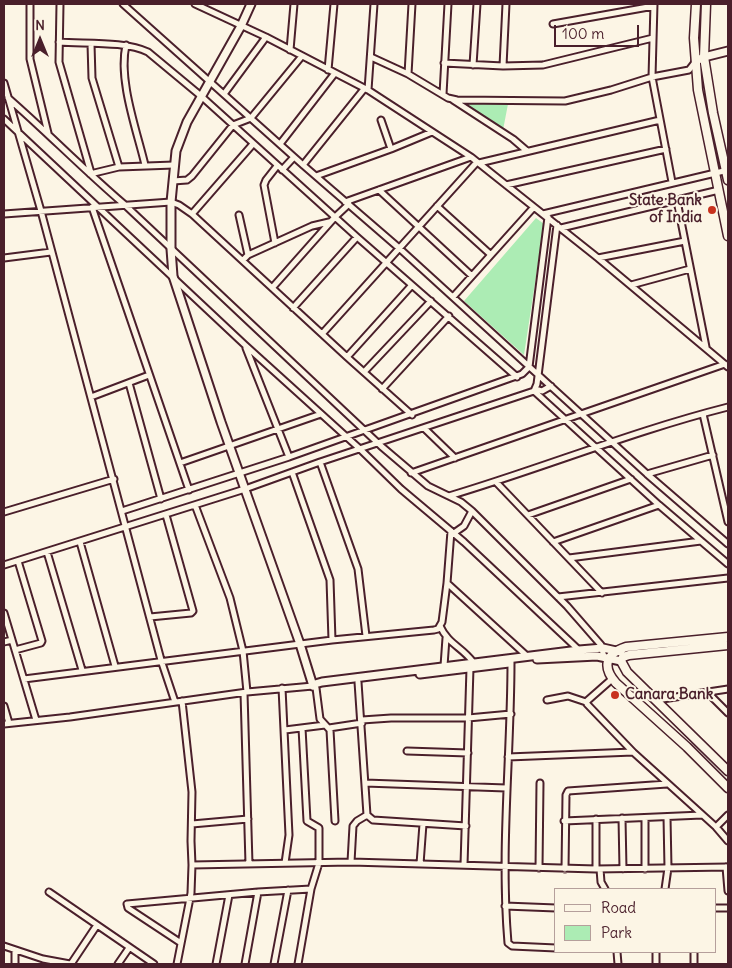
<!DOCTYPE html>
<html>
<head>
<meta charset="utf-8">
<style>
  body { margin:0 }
  #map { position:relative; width:732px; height:968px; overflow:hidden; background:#fcf5e5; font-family:Delius,sans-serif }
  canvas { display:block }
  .frame { position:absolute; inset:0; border:5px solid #4a1f2b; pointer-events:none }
  .legend { position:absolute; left:554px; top:888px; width:162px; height:65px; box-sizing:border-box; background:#fcf5e5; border:1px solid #b59f9b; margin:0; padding:6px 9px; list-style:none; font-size:15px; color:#4a1f2b }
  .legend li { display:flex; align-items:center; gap:10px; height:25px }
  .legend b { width:25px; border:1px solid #b59f9b }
  .north { position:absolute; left:15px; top:15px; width:50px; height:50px; -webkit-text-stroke:4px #fcf5e5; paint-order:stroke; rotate:0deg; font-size:14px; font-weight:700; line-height:20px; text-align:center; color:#4a1f2b }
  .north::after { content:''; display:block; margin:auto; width:18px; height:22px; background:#4a1f2b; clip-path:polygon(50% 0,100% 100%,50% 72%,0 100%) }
  .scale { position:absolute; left:554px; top:25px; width:85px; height:22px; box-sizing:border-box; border:2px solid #4a1f2b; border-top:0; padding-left:6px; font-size:15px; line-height:18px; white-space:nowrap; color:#4a1f2b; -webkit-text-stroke:4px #fcf5e5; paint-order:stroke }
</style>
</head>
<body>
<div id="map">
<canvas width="732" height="968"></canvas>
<div class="frame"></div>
<ul class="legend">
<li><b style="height:6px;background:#fcf5e5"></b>Road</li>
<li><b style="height:14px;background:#acecb4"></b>Park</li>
</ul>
<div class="north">N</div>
<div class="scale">100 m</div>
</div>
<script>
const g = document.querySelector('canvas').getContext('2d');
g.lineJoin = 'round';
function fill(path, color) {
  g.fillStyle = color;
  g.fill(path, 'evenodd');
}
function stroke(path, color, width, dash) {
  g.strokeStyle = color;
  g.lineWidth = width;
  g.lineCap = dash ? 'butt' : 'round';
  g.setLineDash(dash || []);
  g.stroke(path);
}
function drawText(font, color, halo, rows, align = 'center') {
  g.font = font + ' Delius,sans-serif';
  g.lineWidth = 4;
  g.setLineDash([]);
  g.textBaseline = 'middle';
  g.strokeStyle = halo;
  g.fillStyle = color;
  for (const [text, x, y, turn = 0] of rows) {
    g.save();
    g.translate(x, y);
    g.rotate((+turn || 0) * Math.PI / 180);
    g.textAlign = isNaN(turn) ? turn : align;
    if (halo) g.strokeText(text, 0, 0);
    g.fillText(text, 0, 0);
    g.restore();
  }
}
const green = new Path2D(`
  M463,102L508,104L503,130Z
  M536,218L544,224L524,355L464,301Z`);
const minor = new Path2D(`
  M30,4V59L48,133
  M60,4L59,62L91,173
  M123,4L303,165L399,248L647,474L728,544
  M195,4L266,37L368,90L471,157L598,258L728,367
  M654,4L652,77L672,182
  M553,24L654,6
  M59,42C85,44 126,41 148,52L201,96L357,237L517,377
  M91,44L92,78L119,167
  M126,45C118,80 137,131 145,165
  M290,50L294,4
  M371,57L408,74L448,98L457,100L565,101L611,90L652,77L689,70L696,61
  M444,63L503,66L543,65L653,38
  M473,65L477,4
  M503,66L506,4
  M328,70L334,4
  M408,74L412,4
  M4,83L41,211L161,660L175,702
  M368,90L374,4
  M224,94L266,37
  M443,94L448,4
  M8,98C48,133 85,171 125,205L381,446L428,486L461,502L472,511L567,606L601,645L604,657
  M453,100L513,139L527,151
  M4,119L245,345L360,449L401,489L464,542L580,651
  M381,120L391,149
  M280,144L335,73
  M479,163L660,120
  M303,165L364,89
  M282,170L294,157
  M90,174L119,167L174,165
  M316,176L391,149L432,132
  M173,181L187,180L192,176L233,125L251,118L302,56
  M506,185L666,149
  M379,190L472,276
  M677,201L706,347
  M345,202L471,157
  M437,206L490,254
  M92,207L189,490
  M4,214L171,202L179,205L192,214L347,357L412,415
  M192,214L253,144
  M543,214L728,170
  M239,215L248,255
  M561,228L719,190
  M275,243L264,185L266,180L277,166
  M4,258L51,252
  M598,258L685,241
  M243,260L248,255L312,226L329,222
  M631,285L690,269
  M272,288L335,217L349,204
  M453,297L534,207
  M293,308L357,237
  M322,334L477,162
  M246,348L289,457
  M347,357L412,285
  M364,372L431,301
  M129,383L161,499
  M382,389L449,316
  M536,389L542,391L551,386
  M534,391L659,505L728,564
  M91,397L149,375
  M703,414L728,522
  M424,428L455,458
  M320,462L358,569L366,636
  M180,463L321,414
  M292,472L330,580L332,640
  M411,473L725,364
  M647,474L713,455
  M496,482L602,593
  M449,496C543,468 633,431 728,407
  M195,505L230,598L243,651L247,692
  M122,511L289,457L522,374L529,367L548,217
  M4,512L114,479
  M528,515L631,479
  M454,533L464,526L472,511
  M80,542L115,666
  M553,542L659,505
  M47,552L82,670
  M569,558L701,541
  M4,565L245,489L320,462L534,391L537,384L557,225
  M447,583L527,656
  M558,597L728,578
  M4,613L36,720
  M150,617L191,613L193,611L166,515
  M440,626C448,644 462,647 473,662
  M4,642L12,640
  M15,650L41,643L42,641L18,561
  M511,662C511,756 500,849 508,943L512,946L556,948
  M444,666L446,638
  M24,679L332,640L434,630L438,629L442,622L447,583L451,531
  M612,679L587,701V704L633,752L716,827
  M358,682L367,815L373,820L466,826
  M282,688L289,835L285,863
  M316,688L320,719L330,730L335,821
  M707,692L728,713
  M244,693L249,864
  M547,700L568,696L586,702
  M656,700L728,689
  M4,706L9,723
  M362,720L391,718H468L511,714
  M4,724L70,717L247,692L313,686
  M329,728L362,723
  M285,730L325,725
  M407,751L468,753
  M508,757L633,752
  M365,783L506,788
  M728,815L716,827L728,841
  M622,818L623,869
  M645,818V869
  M596,819V869
  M564,821L702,815
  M192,824L248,819
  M351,862L353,826L357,821L367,815
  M420,864L423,824
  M192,865L351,862L596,869L728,867
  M464,865L470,668
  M726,867L728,891
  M539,868L540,783
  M565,869L566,795L568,791L667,784
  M600,869L601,882L605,889
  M665,889L668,868L667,817
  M49,892L154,964
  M505,906L556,908
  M716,908H728
  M181,943L128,908L127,904L258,892L311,889
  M4,946L43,959L70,964
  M617,952L618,964
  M656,952V964
  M694,952V964
  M15,964V950
  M71,964L97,925
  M118,964L129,948
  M177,964L191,893L192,865L191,841L192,792L182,701
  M216,964L229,895
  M245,964L258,892
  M274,964L288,890
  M298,964L311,889L319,863V828L307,821L302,728`);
const secondary = new Path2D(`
  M251,4L241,26L187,122L176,151L171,202V249L173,276L221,422L300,644L313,686
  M696,61L704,57L728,51
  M537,659L597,656L621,661
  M420,674L509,663
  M313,686L315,684L322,682L579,650L603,648L621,652`);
const primary = new Path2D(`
  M696,4L694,38L698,90L728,236
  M706,4L704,57L713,113L728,180
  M728,637L626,647C605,654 602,667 616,683L687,747L728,788
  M728,645L629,655L623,657L621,661L627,672L728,771`);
const markers = [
  [712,210,5,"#c8321e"],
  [615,695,5,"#c8321e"]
];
const poiNames = [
  ["State Bank",702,201],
  ["of India",702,218],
  ["Canara Bank",625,695,"left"]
];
fill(green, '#acecb4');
stroke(minor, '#4a1f2b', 9);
stroke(secondary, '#4a1f2b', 11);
stroke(primary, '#4a1f2b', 11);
stroke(minor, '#fcf5e5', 5);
stroke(secondary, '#fcf5e5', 7);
stroke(primary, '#fcf5e5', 8);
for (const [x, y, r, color] of markers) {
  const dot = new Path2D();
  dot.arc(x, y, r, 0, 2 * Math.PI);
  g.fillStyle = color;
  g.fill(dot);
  stroke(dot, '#fcf5e5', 2);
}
drawText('bold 15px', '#4a1f2b', '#fcf5e5', poiNames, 'right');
</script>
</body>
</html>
